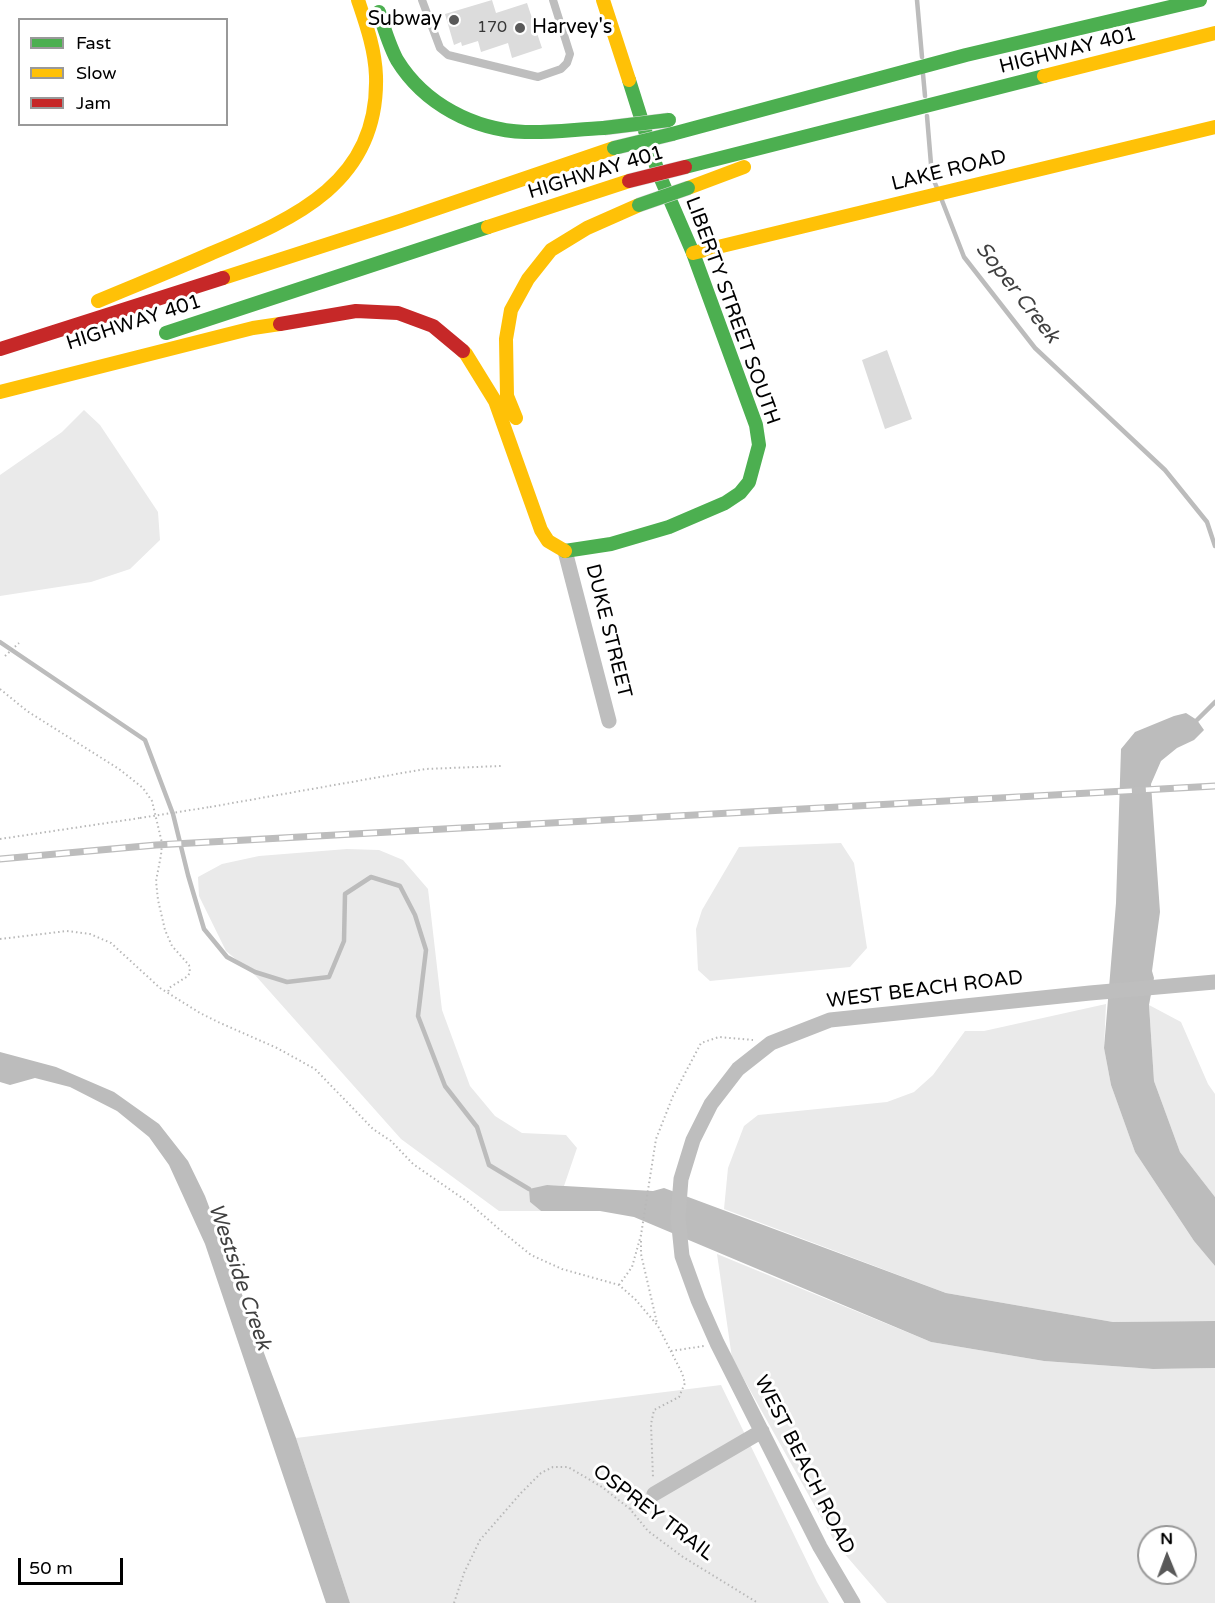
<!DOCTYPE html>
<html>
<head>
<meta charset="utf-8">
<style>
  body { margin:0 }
  #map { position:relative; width:1215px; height:1603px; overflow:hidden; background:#fff; font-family:"Varela Round",sans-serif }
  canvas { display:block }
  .legend { position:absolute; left:18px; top:18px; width:210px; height:108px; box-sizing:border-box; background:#fff; border:2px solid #999; margin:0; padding:8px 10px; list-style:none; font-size:18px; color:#000 }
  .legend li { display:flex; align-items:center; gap:12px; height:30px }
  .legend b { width:30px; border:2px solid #999 }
  .north { position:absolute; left:1137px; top:1525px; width:60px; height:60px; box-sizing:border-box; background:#fff; border:2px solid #999; border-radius:50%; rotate:359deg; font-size:16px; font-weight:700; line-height:24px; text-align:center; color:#000 }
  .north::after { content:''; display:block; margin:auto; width:21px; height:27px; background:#595959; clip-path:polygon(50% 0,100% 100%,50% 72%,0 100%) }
  .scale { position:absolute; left:18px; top:1558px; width:105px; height:27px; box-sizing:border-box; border:3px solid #000; border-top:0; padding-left:8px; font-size:18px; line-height:21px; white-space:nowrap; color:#000; -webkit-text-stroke:4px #fff; paint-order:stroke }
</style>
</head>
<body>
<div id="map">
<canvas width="1215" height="1603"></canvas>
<ul class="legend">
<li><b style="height:8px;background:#4caf50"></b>Fast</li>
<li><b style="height:8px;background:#ffc107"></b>Slow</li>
<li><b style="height:8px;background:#c62828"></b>Jam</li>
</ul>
<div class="north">N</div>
<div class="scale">50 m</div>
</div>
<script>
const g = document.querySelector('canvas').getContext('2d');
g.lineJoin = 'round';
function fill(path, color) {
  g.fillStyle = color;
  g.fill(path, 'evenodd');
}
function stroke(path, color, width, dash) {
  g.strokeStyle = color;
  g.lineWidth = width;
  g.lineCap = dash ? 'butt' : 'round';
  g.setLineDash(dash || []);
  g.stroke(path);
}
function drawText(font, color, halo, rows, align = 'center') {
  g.font = font + ' "Varela Round",sans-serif';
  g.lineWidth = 6;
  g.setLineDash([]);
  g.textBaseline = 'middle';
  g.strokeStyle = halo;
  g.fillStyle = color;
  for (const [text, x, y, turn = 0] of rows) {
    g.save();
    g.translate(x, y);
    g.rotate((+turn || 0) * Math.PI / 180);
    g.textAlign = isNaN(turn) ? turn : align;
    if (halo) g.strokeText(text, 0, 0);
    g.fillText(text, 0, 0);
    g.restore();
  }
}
const green = new Path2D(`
  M84,410L100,425L158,512L160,540L130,569L91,582L0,596V475L62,432Z
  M841,843L854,863L867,948L850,967L710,981L698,970L696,929L702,910L739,847Z
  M347,849L379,850L403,860L428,889L442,1010L470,1086L495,1116L522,1133L566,1135L577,1148L564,1186L547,1185L530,1202L541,1211H499L401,1139L255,975L226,951L199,896L198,877L222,864L259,856Z
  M1106,1004L1104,1048L1111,1085L1135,1152L1194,1241L1215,1266V1321L1113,1322L946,1293L724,1209L728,1168L744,1126L758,1115L887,1102L914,1092L933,1075L965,1031H984Z
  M1149,1005L1181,1022L1208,1084L1215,1094V1197L1180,1152L1154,1081Z
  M717,1254L931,1342L1044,1361L1153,1369L1215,1368V1603H887L836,1544L732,1358ZM1149,1537H1185V1573H1149Z
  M721,1385L817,1582L829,1603H350L296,1438Z`);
const water = new Path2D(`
  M1186,713L1197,720L1204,730L1194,740L1177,748L1161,761L1151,784L1160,912L1152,971L1154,978L1149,1005L1154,1081L1180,1152L1215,1197V1266L1194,1241L1135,1152L1111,1085L1104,1048L1116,903L1121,749L1135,732L1174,716Z
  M0,1052L56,1067L114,1092L159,1124L188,1161L205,1196L296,1438L350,1603H326L205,1244L169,1165L149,1137L117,1111L70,1087L35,1078L10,1085L0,1082Z
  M547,1185L653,1191L664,1188L946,1293L1113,1322L1215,1321V1368L1153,1369L1044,1361L931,1342L634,1217L600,1211H541L530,1202L529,1189Z`);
const stream = new Path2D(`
  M917,0L922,57
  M923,74L925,96
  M927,116L932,176L937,188
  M941,198L964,257L1035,348L1165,470L1207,522L1215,546
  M0,642L145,740L173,814L188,875L204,929L227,957L255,972L287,982L329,977L344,941L345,894L371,877L400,886L415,915L426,950L418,1016L445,1086L477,1127L489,1165L529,1189
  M1197,720L1215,702`);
const building = new Path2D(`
  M492,0L496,13L527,3L542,48L512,58L508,43L481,52L478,41L462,46L461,42L454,45L445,14Z
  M887,350L912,419L885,429L862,360Z`);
const path = new Path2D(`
  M5,656L19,643
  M0,689L27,711L119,769L143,788L152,801L162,843L161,855L156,881L158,900L165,930L172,946L189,965L190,972L188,976L169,988L168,993
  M210,807L425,769L501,766
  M0,839L140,818
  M0,939L67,931L90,934L111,943L160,988L200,1013L218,1022L277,1048L315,1069L373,1129L391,1141L413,1164L468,1202L499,1229L531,1255L562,1269L619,1285L635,1299L658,1326L682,1373L685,1383L679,1397L654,1410L651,1424L653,1478
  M641,1241V1254L657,1323
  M619,1285L632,1267L641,1235L656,1139L673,1096L701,1043L719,1037L753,1040
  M671,1351L704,1346
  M630,1509L642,1502
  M454,1603L464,1573L480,1540L521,1493L541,1473L553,1467H568L602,1487L630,1509L648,1531L683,1557L758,1603`);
const lane = new Path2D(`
  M422,0L440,48L448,55L538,77L561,69L567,63L570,54L553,0`);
const street = new Path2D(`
  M565,551L609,721
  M654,1494L762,1431
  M853,1603L820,1547L717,1343L698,1300L682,1256L678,1217L681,1179L693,1140L711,1104L738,1069L771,1043L830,1020L1090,993L1215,982`);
const fast = new Path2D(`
  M379,12C384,28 389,45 397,60C424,104 474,130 525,132C551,133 578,129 604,128
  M672,134L966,55L1200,0
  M685,167L1044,76
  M166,333L488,227
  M565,551L611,544L669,527L725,503L740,493L749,482L759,445L756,425L693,253L658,172L629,80`);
const slow = new Path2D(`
  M603,0L629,80
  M1044,76L1215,33
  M688,188L744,167
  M488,227L629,181
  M693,253L1215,127
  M223,278L400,221L614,148
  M98,301C136,285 174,270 212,253C296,218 379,182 376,76C375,49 366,24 358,0
  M463,351L466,354L495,401L541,530L548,541L565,551
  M0,392L253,328L280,324
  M516,418L507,396L506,339L511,310L528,279L551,250L587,228L639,205`);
const jam = new Path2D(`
  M280,324L356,311L398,313L433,326L463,351
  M0,349L223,278`);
const rail = new Path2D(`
  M0,859L156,845L1215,786`);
const pathBridge = new Path2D(`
  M140,818L210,807`);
const fastBridge = new Path2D(`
  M604,128L669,120
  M614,148L672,134
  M639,205L688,188`);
const jamBridge = new Path2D(`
  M629,181L685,167`);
const markers = [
  [454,20,6,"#595959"],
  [520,28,6,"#595959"]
];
const numberNames = [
  ["170",492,28]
];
const poiNames = [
  ["Subway",442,20],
  ["Harvey's",532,28,"left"]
];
const streetNames = [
  ["HIGHWAY 401",1068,51,-14],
  ["LAKE ROAD",949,171,-14],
  ["HIGHWAY 401",596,173,-17],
  ["LIBERTY STREET SOUTH",732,311,70],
  ["HIGHWAY 401",134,323,-18],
  ["DUKE STREET",608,631,76],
  ["WEST BEACH ROAD",925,990,-7],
  ["WEST BEACH ROAD",804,1465,63],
  ["OSPREY TRAIL",653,1513,37]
];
const waterNames = [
  ["Soper Creek",1017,293,52],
  ["Westside Creek",239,1277,71]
];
fill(green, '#eaeaea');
fill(water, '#bcbcbc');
stroke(stream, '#bcbcbc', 4.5);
fill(building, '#dcdcdc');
stroke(path, '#b8b8b8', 2, [1.5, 3]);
stroke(lane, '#bebebe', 8);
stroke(street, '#bebebe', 15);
stroke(fast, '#4caf50', 14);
stroke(slow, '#ffc107', 14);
stroke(jam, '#c62828', 14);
stroke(rail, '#bdbdbd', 7);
stroke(rail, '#fff', 4.5, [14]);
stroke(fastBridge, '#dbdbdb', 15, []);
stroke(jamBridge, '#dbdbdb', 15, []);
stroke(pathBridge, '#b8b8b8', 2, [1.5, 3]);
stroke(fastBridge, '#4caf50', 14);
stroke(jamBridge, '#c62828', 14);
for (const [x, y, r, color] of markers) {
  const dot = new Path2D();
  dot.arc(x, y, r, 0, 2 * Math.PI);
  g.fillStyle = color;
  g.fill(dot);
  stroke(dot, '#fff', 2);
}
drawText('16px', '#373737', null, numberNames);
drawText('20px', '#000', '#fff', poiNames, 'right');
drawText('20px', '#000', '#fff', streetNames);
drawText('italic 21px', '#404040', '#fff', waterNames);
</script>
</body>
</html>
